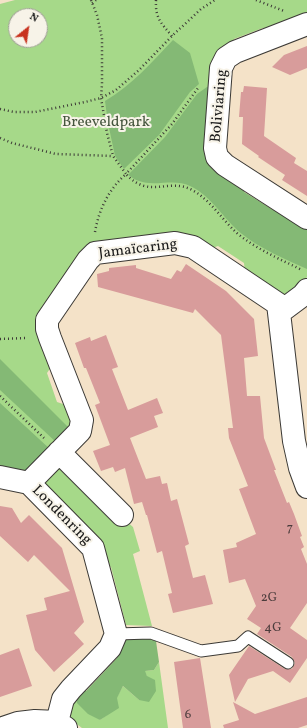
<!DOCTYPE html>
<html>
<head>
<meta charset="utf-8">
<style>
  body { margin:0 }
  #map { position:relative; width:307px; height:728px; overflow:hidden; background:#f4e2c8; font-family:Vollkorn,serif }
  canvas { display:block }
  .north { position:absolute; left:8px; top:8px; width:40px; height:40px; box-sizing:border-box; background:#f7f3e8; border:1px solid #9f9d96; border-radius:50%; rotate:30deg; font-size:11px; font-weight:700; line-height:16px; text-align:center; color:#1c1c1c }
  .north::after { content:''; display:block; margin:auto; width:14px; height:18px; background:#c8321e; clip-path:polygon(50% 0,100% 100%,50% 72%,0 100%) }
</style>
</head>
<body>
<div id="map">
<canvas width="307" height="728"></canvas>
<div class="north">N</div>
</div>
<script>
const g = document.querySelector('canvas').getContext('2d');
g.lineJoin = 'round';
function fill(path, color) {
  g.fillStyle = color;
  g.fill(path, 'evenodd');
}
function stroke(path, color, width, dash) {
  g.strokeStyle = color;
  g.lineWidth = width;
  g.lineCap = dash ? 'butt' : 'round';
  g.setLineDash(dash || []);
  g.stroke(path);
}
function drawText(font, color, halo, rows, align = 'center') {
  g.font = font + ' Vollkorn,serif';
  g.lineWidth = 4;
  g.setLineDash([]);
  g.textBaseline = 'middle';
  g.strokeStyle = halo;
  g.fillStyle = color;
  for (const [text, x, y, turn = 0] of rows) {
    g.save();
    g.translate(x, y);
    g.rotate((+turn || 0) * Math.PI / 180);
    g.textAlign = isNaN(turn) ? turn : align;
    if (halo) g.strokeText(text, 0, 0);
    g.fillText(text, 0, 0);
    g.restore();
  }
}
const green = new Path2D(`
  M15,0H307V18L270,32L263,28L234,39L210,150L243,182L244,192L273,210L281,209L307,226V277L299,288L294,292L284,295L279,294L245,273L244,263L218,246L209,249L89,246L37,323L53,364L47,373L57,402L69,406L74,424L51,450L0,472V4ZM16,16H40V40H16Z
  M59,462L133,527L140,551L133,554L152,626L126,625L111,567L103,563L42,483Z
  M159,662L168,728H82L70,719L68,711L77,690L100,720L107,715L123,686L139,700L147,676L144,671L154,670Z`);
const forest = new Path2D(`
  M173,40L190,53L199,84L190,92L159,135L124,169L115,156L108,123L105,101C132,85 151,63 173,40Z
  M214,85L210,150L243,182L244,192L273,210L281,209L307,226V269C285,259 261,249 242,234C224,220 212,196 190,186C175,178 155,187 139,181C135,180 132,177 128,175L165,137L197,94L207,87Z
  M0,359L71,430L57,443L0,390Z
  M0,403L51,450L25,473L0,472Z
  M130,638L150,639L156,641L159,662L154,670L145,671L147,676L155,680L156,691L149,702L139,700L123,686L117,698L119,708L100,720L88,714L77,703V690L86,691L117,658V648L124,643V639Z`);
const building = new Path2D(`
  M307,46V68L290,75L272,67L284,55Z
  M244,86L267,88L264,136L296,158L294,163L307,171V196L282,180L285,175L258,157L259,156L242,144L243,117H239L241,92H243Z
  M186,264L226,291L254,319L258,356L244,358L247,396H260L264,438L276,470H274L287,503L289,502L294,514L302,536L300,537L304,547L301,549L307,564V603L290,628L307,640V658L290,683L273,671L248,679L235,702L229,675L249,646L285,669H292L295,663L292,657L257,634L261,628L247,619L256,606L245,579L229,583L223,550L237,547L236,543L256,534L239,489L248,486L229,438L228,428H233L221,335L195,309L193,313L98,287L97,274L109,271V268L136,265V268L171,279L177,270L181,272Z
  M106,335L118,367L112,369L128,410L157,398L163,413L154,416L158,427L130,438L146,479L160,476L162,484L167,483L171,501L177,499L189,544L185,546L193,578L205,575L213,604L173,613L168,594L172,593L162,551L157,553L147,515H146L142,502L134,504L125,468L115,472L113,467L101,471L93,451L110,445L95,405L100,403L86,368H84L75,343L90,337L91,341Z
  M0,506L12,508L21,523L29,515L62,548L84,622L74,633L84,644L54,672L35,650L26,615L47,610L44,598L70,591L34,555L28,562L0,536Z
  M19,648L32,686L0,697V655Z
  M200,658L211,728H183L174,662Z
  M307,697V725L298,728H224L223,725L239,720L233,702L255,714Z`);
const path = new Path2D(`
  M91,0L97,15L102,38V84L101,98L107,133L113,156L126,174L172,124L198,88
  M156,0C155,18 161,23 172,36
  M256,0L284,11
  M92,3L96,0
  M0,109L14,112H35L85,102L101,98L116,90L139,70L172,36L201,9L215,0
  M0,138L12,143L56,154L113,156
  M95,232C99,209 109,189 126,174C150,200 168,177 192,190C211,200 222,220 238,234C258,250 280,259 302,270
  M0,339L27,338
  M0,396L44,438`);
const lane = new Path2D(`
  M116,634L151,633L201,651L238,646L248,637L288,663`);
const street = new Path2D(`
  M307,24L235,52L226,58L221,68L215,148L217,157L225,165L307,218
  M279,313L303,295L307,290
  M59,452L122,515
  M0,477L29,483L93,548L116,634L110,648L71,689L63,699L57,722
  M29,483L80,431L82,420L50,338L47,329V320L88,260L95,253L175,243L193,247L278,304L294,441L300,468L307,487
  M3,728L18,723L35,721L57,722L66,728`);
const numberNames = [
  ["7",290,529],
  ["2G",269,599],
  ["4G",273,629],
  ["6",188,716]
];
const streetNames = [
  ["Boliviaring",220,106,-85],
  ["Jamaïcaring",138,250,-7],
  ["Londenring",61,516,45]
];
const parkNames = [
  ["Breeveldpark",106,123]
];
fill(green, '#a6d989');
fill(forest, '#84b975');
fill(building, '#d89c9b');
stroke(lane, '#3c3a36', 13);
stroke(street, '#3c3a36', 24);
stroke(path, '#3c3a36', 2.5, [1, 3]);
stroke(lane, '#fff', 11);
stroke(street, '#fff', 22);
drawText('13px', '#4b3c3c', null, numberNames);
drawText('15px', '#1c1c1c', '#f7f3e8', streetNames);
drawText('15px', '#45553d', '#f7f3e8', parkNames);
</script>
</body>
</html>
